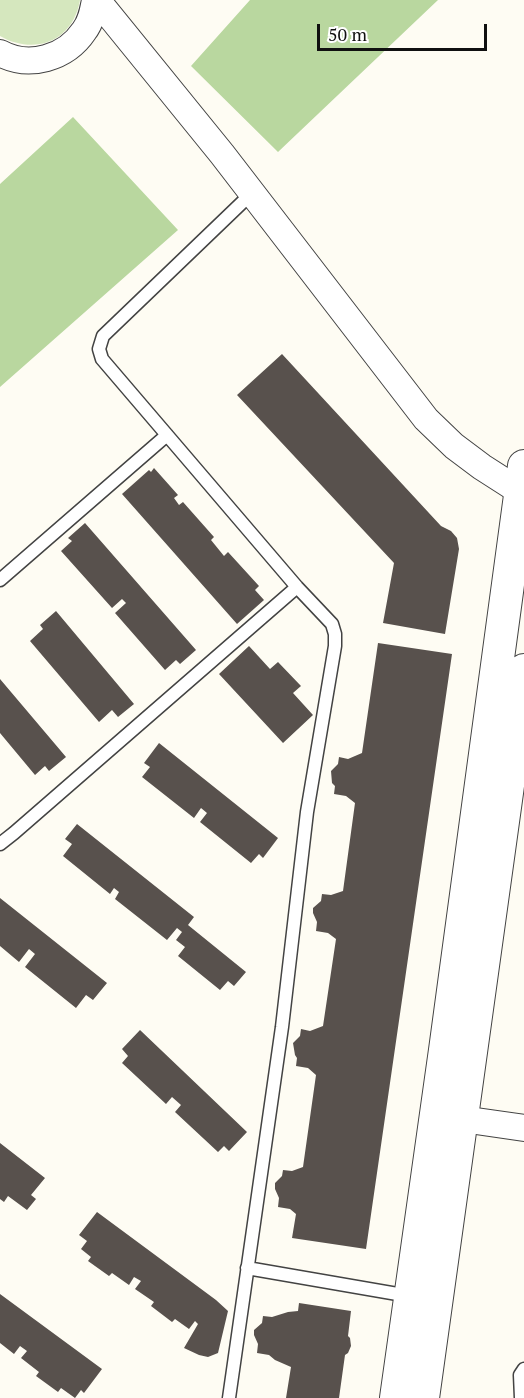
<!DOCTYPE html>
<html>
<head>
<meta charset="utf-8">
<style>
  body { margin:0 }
  #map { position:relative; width:524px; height:1398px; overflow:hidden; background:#fefcf3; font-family:"PT Serif",serif }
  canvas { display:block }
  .scale { position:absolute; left:317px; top:24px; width:170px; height:27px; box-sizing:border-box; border:3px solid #101010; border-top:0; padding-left:8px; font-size:18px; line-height:21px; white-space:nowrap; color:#101010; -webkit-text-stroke:4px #fff; paint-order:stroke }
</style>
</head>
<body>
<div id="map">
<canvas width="524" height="1398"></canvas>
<div class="scale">50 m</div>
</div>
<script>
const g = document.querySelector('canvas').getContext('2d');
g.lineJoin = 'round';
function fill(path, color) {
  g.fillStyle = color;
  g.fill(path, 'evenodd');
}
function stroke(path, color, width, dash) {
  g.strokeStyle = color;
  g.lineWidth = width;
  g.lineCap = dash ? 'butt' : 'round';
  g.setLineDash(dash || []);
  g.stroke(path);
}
const green = new Path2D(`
  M0,0H80C73,41 35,56 0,36Z`);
const forest = new Path2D(`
  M250,0H438L278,152L191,66Z
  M73,117L178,230L0,387V184Z`);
const building = new Path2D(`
  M282,354L441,526L451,531L457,538L459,549L445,634L383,623L394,563L237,395Z
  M154,468L178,495L174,498L179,505L183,502L214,537L211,540L224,556L228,552L259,586L255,590L264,600L237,624L122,494L149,470L151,472Z
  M85,523L196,650L180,664L176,660L165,670L115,613L126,603L122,599L112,608L61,551L72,541L68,538Z
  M56,611L134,704L118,717L112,710L99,722L30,641L43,629L40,625Z
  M378,643L452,654L366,1249L292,1238L296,1214L290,1209L278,1207L279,1198L275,1189V1183L282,1176L283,1170L292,1171L303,1167L316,1075L308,1068L296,1066L297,1058L295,1055L293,1043L300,1036L301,1029L310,1031L323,1026L336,939L328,933L316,931L317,922L313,913V908L321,901L322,894L331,895L343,891L355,803L346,796L334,794L335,786L332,783L331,771L338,764L339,757L348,759L362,753Z
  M249,646L270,669L278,662L301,686L293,693L313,715L283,743L219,674Z
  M0,679L66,757L49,771L45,766L35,775L0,733Z
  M159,743L278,838L263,858L259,854L251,863L200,822L207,813L201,808L194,818L142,777L150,767L144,763Z
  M77,824L194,917L188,925L246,972L234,986L228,981L220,990L178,956L185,947L176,940L182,932L177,928L167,940L115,899L119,892L114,888L110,894L63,856L72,844L65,839Z
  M0,898L107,983L93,1000L86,995L76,1008L25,967L35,954L29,949L19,962L0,946Z
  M140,1030L247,1132L229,1151L224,1146L218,1152L175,1112L181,1105L172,1097L166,1104L122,1063L128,1056L122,1049Z
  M0,1143L45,1178L31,1195L36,1199L27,1210L8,1196L4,1202L0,1199Z
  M97,1212L216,1300L228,1311L218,1353L208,1357L199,1355L184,1348L198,1324L195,1321L189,1329L175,1319L172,1322L151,1306L154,1302L135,1289L141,1281L134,1277L129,1285L112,1273L109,1276L88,1261L91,1257L81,1249L87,1241L79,1235Z
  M0,1294L102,1369L84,1393L81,1390L75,1398L61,1388L58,1392L36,1376L39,1372L21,1358L27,1351L20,1346L14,1354L0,1343Z
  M299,1303L351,1311L348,1336L350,1338L351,1346L348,1353L345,1355L339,1398H286L291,1367L275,1360L269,1355L257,1353L258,1344L254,1335V1330L262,1323L263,1316L272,1317L288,1312L298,1311Z`);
const service = new Path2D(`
  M0,580L167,435
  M0,844L14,833L297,587
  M247,1268L409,1296
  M229,1398L282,1027L307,812L335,646V634L332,624L297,587L102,359L99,349L103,336L252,193
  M521,1398L520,1375L524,1369`);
const minor = new Path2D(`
  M97,0L222,154L426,419L454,446L482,467L521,492
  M0,53C29,69 66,58 84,31C91,22 93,11 95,0
  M462,1119L524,1128`);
const tertiary = new Path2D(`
  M396,1398L445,1050L524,466
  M423,1398L524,670`);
fill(green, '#d5e7be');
fill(forest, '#b9d79f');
fill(building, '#58514d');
stroke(service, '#434343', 15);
stroke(minor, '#434343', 28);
stroke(tertiary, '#434343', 34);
stroke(service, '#fff', 12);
stroke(minor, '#fff', 26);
stroke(tertiary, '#fff', 32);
</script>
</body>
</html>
